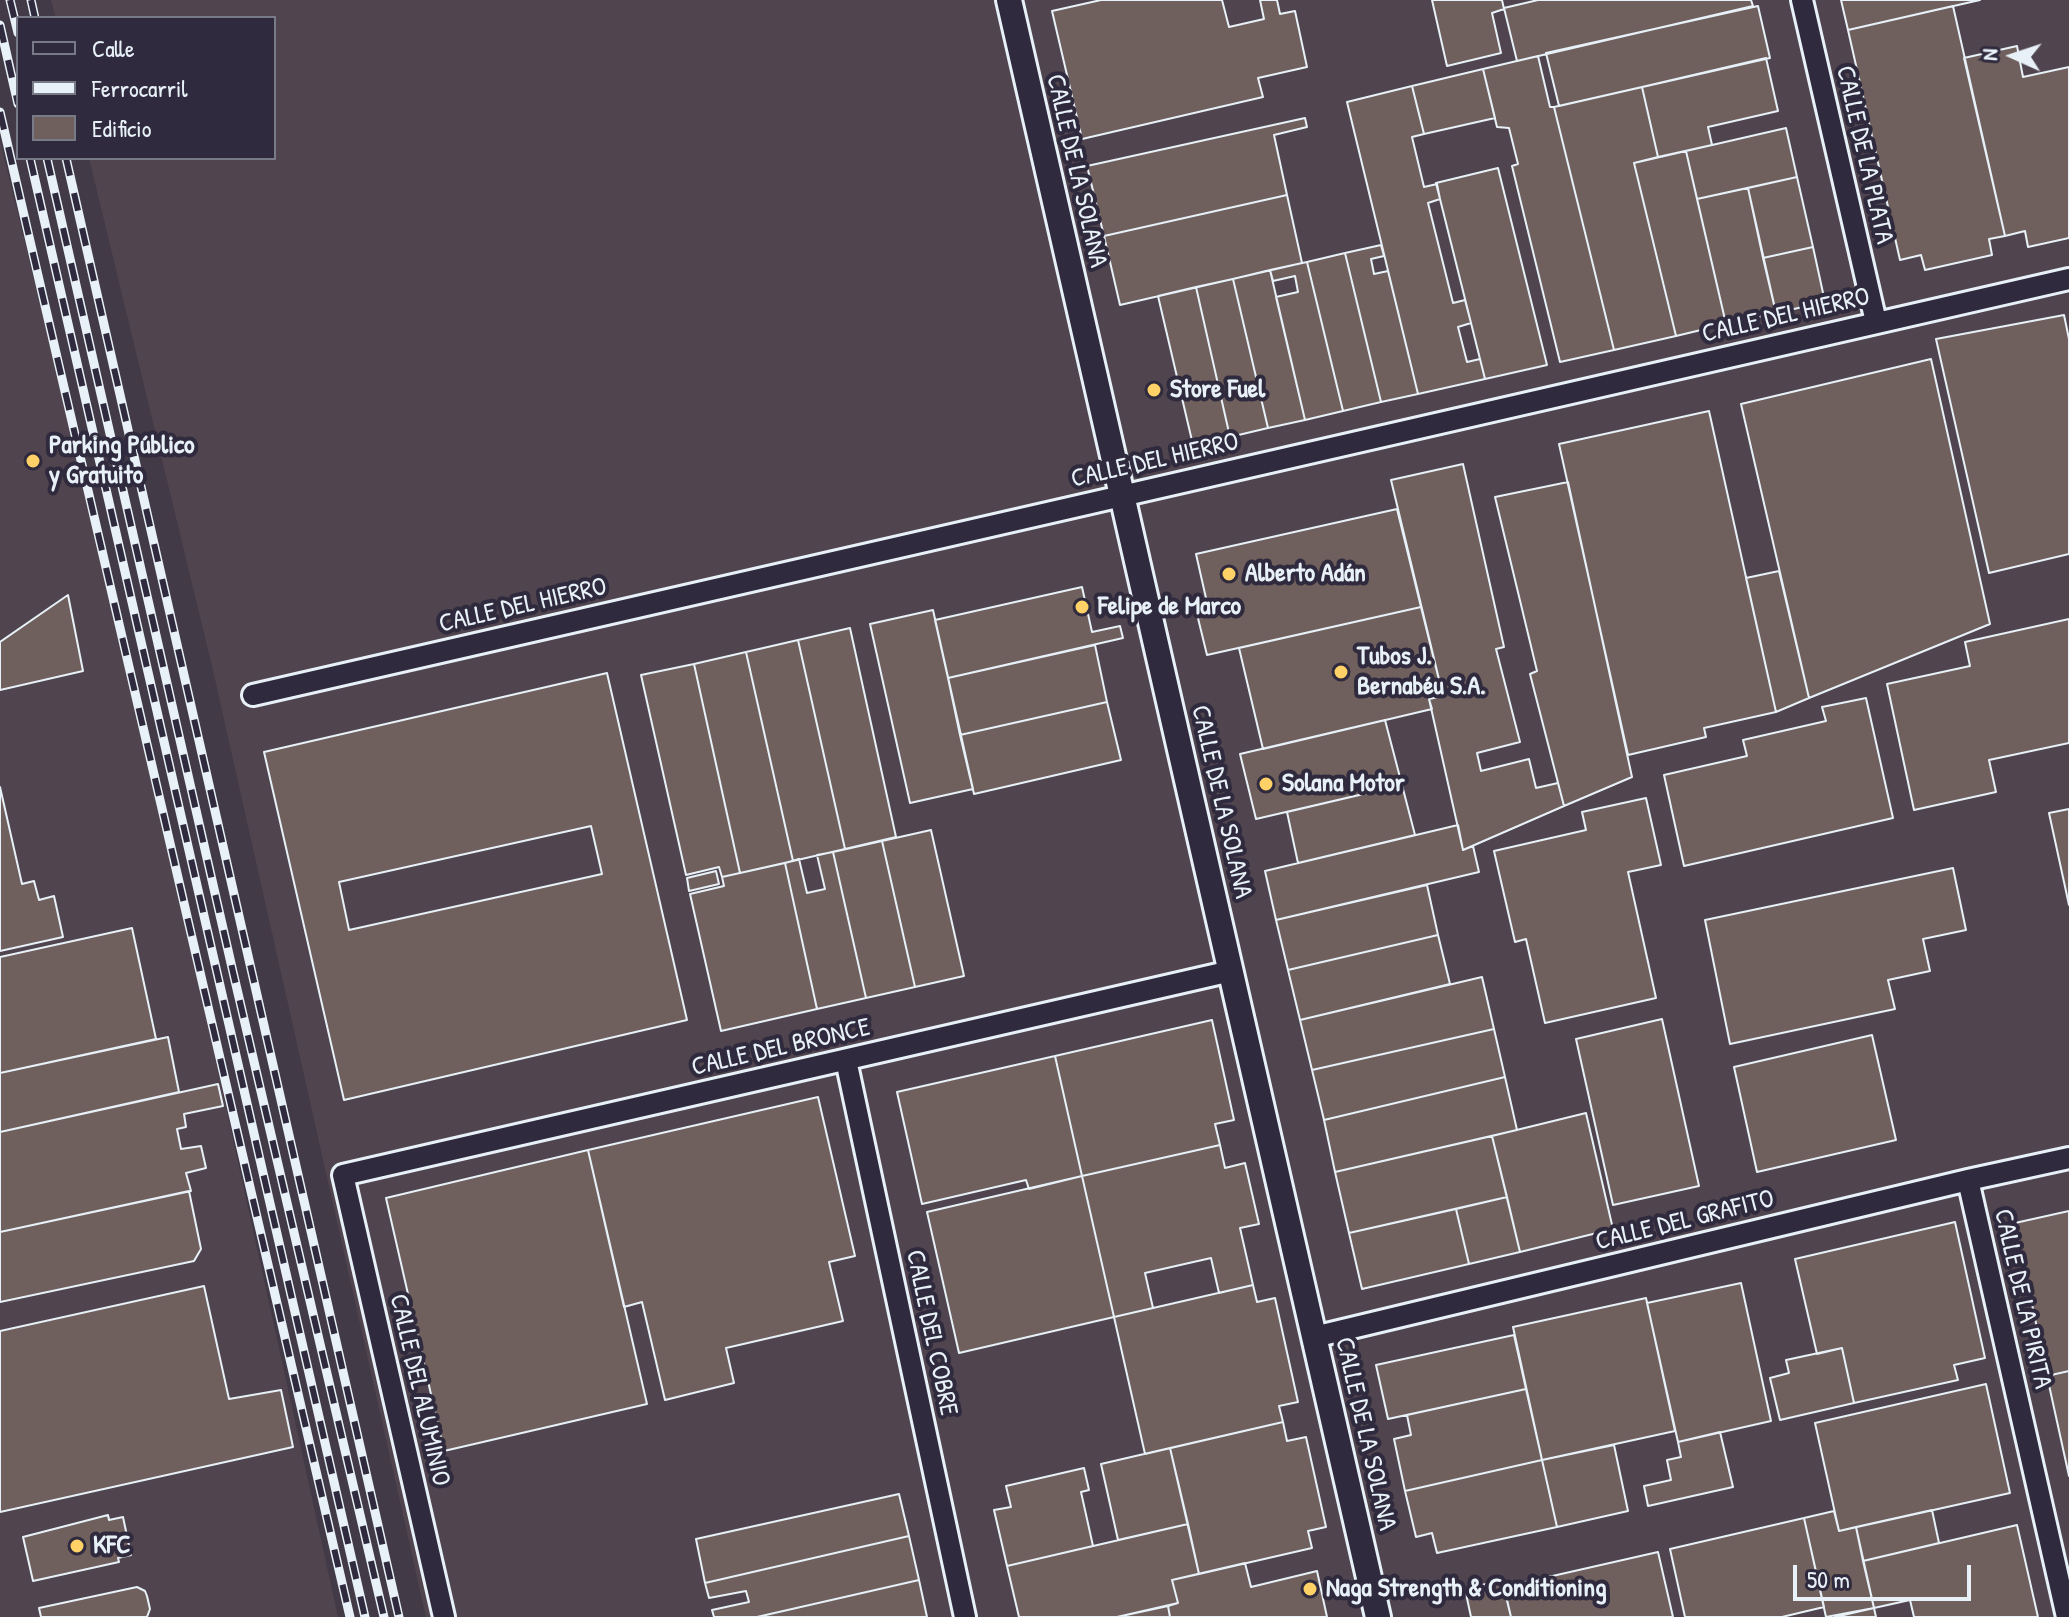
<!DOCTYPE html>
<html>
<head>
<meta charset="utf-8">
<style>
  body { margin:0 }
  #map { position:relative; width:2069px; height:1617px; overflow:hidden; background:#423a47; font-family:"Patrick Hand",sans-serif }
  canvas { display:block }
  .legend { position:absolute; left:16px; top:16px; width:260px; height:144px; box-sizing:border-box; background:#2f2a3d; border:2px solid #797a88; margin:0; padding:10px 14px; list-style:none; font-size:24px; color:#e8f1f8 }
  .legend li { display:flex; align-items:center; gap:16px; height:40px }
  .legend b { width:40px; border:2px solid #797a88 }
  .north { position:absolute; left:1973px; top:16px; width:80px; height:80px; -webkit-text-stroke:6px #2f2a3d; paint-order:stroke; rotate:273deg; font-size:22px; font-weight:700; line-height:32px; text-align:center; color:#e8f1f8 }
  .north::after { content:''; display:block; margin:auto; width:28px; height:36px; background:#e8f1f8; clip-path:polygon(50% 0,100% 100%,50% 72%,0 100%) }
  .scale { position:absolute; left:1793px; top:1565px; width:178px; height:36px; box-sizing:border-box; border:4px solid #e8f1f8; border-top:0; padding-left:10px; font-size:24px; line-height:28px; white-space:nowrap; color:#e8f1f8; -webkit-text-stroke:6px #2f2a3d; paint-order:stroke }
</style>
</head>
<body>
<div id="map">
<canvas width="2069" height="1617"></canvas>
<ul class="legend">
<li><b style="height:10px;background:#2f2a3d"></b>Calle</li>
<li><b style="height:10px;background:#e8f1f8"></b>Ferrocarril</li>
<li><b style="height:22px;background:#6f605d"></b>Edificio</li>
</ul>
<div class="north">N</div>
<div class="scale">50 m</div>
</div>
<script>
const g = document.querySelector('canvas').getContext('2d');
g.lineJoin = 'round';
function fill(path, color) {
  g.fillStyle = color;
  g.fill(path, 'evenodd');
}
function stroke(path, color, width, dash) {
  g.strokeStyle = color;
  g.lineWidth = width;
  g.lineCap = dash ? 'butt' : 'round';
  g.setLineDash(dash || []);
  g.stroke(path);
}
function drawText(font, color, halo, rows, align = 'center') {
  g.font = font + ' "Patrick Hand",sans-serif';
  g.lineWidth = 8;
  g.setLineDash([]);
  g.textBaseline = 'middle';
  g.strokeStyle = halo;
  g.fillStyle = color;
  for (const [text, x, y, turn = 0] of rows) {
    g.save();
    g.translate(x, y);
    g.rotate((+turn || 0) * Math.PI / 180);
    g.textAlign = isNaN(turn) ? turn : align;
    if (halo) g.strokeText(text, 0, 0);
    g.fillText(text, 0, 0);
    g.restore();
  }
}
const built = new Path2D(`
  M51,0H2069V1617H426L212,666L89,158H274V18H56Z
  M0,141L131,675L338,1617H0Z`);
const building = new Path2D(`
  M1101,0H1222L1229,27L1264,19L1260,0H1277L1280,14L1295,11L1307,67L1258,78L1263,97L1082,139L1052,11Z
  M1432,0H1502L1504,9L1492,13L1501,53L1447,66Z
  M1538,0H1751L1753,6L1517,61L1504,8Z
  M1841,0H1980L1848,30Z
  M1758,6L1770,58L1559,106L1546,53Z
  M1953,6L2005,236L1989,239L1992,255L1925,270L1921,255L1900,260L1848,30Z
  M2017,46L2023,77L2069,67V238L2028,247L2025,231L2005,236L1964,58Z
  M1538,56L1550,107H1554L1614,350L1560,362L1512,166L1518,164L1509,128L1497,127L1483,69Z
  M1766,58L1778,111L1708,127L1712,145L1658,157L1642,87Z
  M1483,69L1495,118L1424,134L1412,86Z
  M1412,86L1424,134L1412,137L1424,187L1437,184L1440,199L1428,203L1453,303L1465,300L1471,323L1458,327L1467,362L1480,359L1485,379L1418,394L1347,102Z
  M1642,87L1658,157L1634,163L1676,336L1614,350L1554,107Z
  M1305,118L1307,127L1274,135L1287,195L1104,236L1087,166Z
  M1786,128L1797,177L1697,199L1686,151Z
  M1686,151L1726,324L1676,336L1634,163Z
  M1498,168L1547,365L1485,379L1436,183Z
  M1797,177L1813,247L1763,258L1748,188Z
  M1748,188L1776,313L1726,324L1697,199Z
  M1287,195L1302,263L1120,305L1104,236Z
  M1381,245L1384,256L1371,259L1374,274L1388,271L1418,394L1381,402L1345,253Z
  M1813,247L1825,302L1776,313L1763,258Z
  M1345,253L1381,402L1343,411L1307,262Z
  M1307,262L1343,411L1305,420L1276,297L1298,292L1295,276L1273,281L1270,270Z
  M1270,270L1305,420L1268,428L1233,279Z
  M1233,279L1268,428L1230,437L1196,287Z
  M1196,287L1230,437L1193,445L1158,296Z
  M2064,315L2069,339V554L1989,573L1936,339Z
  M1931,359L1990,624L1809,698L1741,404Z
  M1709,411L1776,712L1704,728L1706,737L1628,755L1559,444Z
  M1463,464L1504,647L1496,649L1520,742L1477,753L1481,771L1529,759L1536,788L1558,783L1564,806L1463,850L1429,699L1443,696L1391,480Z
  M1568,482L1632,777L1564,806L1530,674L1537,671L1495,497Z
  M1397,509L1421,607L1207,655L1196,610L1208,607L1196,554Z
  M1779,571L1809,698L1776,712L1746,578Z
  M1082,587L1092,632L1120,626L1123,638L948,678L935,620Z
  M68,595L83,671L0,690V642Z
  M1421,607L1443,696L1429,699L1432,709L1263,749L1239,648Z
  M933,610L973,789L910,803L870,624Z
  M2069,619V743L1989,760L1996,792L1914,810L1887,684L1970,666L1965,642Z
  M850,628L896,837L845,849L798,640Z
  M798,640L845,849L793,861L746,652Z
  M1095,645L1107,702L960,735L948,678Z
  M746,652L793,861L740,873L694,664Z
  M694,664L740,873L722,877L719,867L686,875L641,675Z
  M607,673L687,1020L344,1100L264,752ZM591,826L602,874L349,930L339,882Z
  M1866,698L1893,818L1684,866L1664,775L1747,756L1743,740L1826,721L1822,707Z
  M1107,702L1121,760L974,794L960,735Z
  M1385,720L1402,785L1256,819L1240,754Z
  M1402,785L1415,835L1298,863L1287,812Z
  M0,787L22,884L34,881L39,900L54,896L63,937L0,951Z
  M1646,798L1661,865L1628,872L1656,998L1545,1023L1526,939L1515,942L1494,851L1586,830L1582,812Z
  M2069,809V905L2049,813Z
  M1458,825L1463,850L1473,846L1479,872L1276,920L1265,871Z
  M931,830L964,976L915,987L882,841Z
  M882,841L915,987L866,998L833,852Z
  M833,852L866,998L817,1009L785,863L799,859L807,893L825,889L817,855Z
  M785,863L817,1009L721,1031L690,894L724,886L722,877Z
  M1953,868L1966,930L1923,939L1930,971L1888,980L1895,1009L1730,1044L1705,920Z
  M716,871L719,884L689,891L687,878Z
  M1427,885L1438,935L1288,970L1276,920Z
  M132,928L156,1039L0,1073V957Z
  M1438,935L1450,984L1300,1020L1288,970Z
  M1482,977L1494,1029L1312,1070L1300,1020Z
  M1662,1019L1699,1186L1613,1205L1576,1039Z
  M1212,1020L1234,1120L1215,1124L1220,1145L1082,1176L1055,1056Z
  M1494,1029L1505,1077L1324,1120L1312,1070Z
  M1872,1035L1896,1140L1757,1172L1734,1067Z
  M168,1037L179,1092L0,1132V1073Z
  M1055,1056L1082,1176L1029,1189L1026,1180L922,1204L897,1092Z
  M1505,1077L1517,1130L1335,1172L1324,1120Z
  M218,1084L223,1106L184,1114L186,1127L177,1129L181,1149L201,1146L206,1168L186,1173L191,1191L0,1232V1132Z
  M818,1097L855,1256L829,1262L843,1321L726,1348L734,1383L665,1400L642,1302L624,1307L588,1150Z
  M1586,1113L1613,1229L1520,1252L1492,1136Z
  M1492,1136L1507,1197L1349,1233L1335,1172Z
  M1220,1145L1225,1168L1245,1163L1259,1224L1240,1228L1253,1285L1219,1293L1211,1258L1145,1273L1153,1308L1114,1317L1082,1176Z
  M588,1150L647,1404L444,1451L386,1198Z
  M1082,1176L1114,1317L959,1353L927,1212Z
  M189,1191L201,1249L194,1261L0,1302V1232Z
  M1507,1197L1520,1252L1469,1264L1456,1209Z
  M1456,1209L1469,1264L1362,1289L1349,1233Z
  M2069,1211V1371L2047,1376L2015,1223Z
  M1955,1222L1985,1358L1954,1365L1958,1380L1854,1403L1842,1348L1817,1354L1795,1259Z
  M1741,1283L1771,1421L1678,1442L1647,1303Z
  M1253,1285L1257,1302L1275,1298L1298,1402L1279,1406L1283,1422L1145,1454L1114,1317Z
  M204,1286L229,1399L281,1390L293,1447L0,1512V1331Z
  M1646,1298L1675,1431L1542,1460L1513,1327Z
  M1514,1335L1526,1389L1388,1419L1376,1365Z
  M1842,1348L1854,1403L1780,1420L1770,1378L1789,1373L1786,1360Z
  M2069,1371V1476L2047,1376Z
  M1986,1384L2010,1493L1839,1531L1815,1423Z
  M1526,1389L1542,1460L1405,1491L1394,1439L1411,1435L1407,1415Z
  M1283,1422L1287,1441L1306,1437L1326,1527L1308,1531L1312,1548L1199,1574L1170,1448Z
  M1720,1432L1733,1487L1648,1506L1644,1486L1671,1480L1667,1460L1681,1457L1678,1442Z
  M1614,1445L1628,1511L1557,1527L1542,1460Z
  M1170,1448L1188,1524L1118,1540L1101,1464Z
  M1542,1460L1557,1527L1437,1553L1432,1533L1416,1537L1405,1491Z
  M1084,1468L1089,1490L1081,1492L1093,1546L1007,1566L994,1510L1011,1507L1006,1486Z
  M899,1494L909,1536L705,1583L696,1539Z
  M1932,1510L1939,1543L1863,1561L1856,1527Z
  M1834,1511L1839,1531L1856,1527L1874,1608L1826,1617L1804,1518Z
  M108,1515L109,1520L123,1517L131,1555L118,1558L119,1562L33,1581L23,1537Z
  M1804,1518L1824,1607L1782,1617H1685L1670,1549Z
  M1188,1524L1199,1574L1172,1580L1178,1603L1117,1617H1019L1007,1566Z
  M2017,1525L2038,1617H1914L1910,1600L1874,1608L1863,1561Z
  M909,1536L919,1580L757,1617H714L712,1610L749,1602L746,1591L709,1598L705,1583Z
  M1658,1552L1673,1617H1511L1504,1587Z
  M1245,1563L1251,1587L1317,1571L1327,1617H1170L1168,1606L1178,1603L1172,1580Z
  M919,1580L927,1617H757Z
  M1502,1580L1511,1617H1471L1465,1589Z
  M137,1587L145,1591L147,1596L150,1609L147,1617H41L39,1608Z
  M1168,1606L1170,1617H1117Z
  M1874,1608L1876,1617H1835Z`);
const minor = new Path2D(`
  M1802,0L1876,322
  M253,695L2069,279
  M846,1060L965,1617
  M1968,1180L2067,1617
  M1314,1337L1968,1180L2069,1158
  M444,1617L343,1175L1231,971`);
const tertiary = new Path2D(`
  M1009,0L1378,1617`);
const rail = new Path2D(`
  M10,0L18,33
  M31,0L35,18
  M0,25L18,104
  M0,112L350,1617
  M30,158L365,1617
  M47,158L233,972L384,1617
  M66,158L399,1617`);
const markers = [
  [1154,390,8,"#ffd166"],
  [33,461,8,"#ffd166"],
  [1229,574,8,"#ffd166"],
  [1082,607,8,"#ffd166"],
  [1341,672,8,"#ffd166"],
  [1266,784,8,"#ffd166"],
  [77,1546,8,"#ffd166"],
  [1310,1589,8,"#ffd166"]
];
const streetNames = [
  ["CALLE DE LA PLATA",1864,155,77],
  ["CALLE DE LA SOLANA",1076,171,77],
  ["CALLE DEL HIERRO",1786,316,-13],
  ["CALLE DEL HIERRO",1155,461,-13],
  ["CALLE DEL HIERRO",523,606,-13],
  ["CALLE DE LA SOLANA",1221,802,77],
  ["CALLE DEL BRONCE",781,1048,-13],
  ["CALLE DEL GRAFITO",1685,1221,-14],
  ["CALLE DE LA PIRITA",2022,1299,77],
  ["CALLE DEL COBRE",931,1333,78],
  ["CALLE DEL ALUMINIO",419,1390,77],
  ["CALLE DE LA SOLANA",1365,1434,77]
];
const poiNames = [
  ["Store Fuel",1170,390],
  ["Parking Público",49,446],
  ["y Gratuito",49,476],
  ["Alberto Adán",1245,574],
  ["Felipe de Marco",1098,607],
  ["Tubos J.",1357,657],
  ["Bernabéu S.A.",1357,687],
  ["Solana Motor",1282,784],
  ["KFC",93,1546],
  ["Naga Strength & Conditioning",1326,1589]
];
fill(built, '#50454e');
fill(building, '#6f605d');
stroke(building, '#e8f1f8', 2);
stroke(minor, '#e8f1f8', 26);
stroke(tertiary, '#e8f1f8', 30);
stroke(minor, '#2f2a3d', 20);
stroke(tertiary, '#2f2a3d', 24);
stroke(rail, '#e8f1f8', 9);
stroke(rail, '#2f2a3d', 6, [18]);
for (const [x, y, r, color] of markers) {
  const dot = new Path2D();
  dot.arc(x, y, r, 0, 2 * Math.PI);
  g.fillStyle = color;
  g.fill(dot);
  stroke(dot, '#2f2a3d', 3);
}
drawText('26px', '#e8f1f8', '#2f2a3d', streetNames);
drawText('bold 26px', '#e8f1f8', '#2f2a3d', poiNames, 'left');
</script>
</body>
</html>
